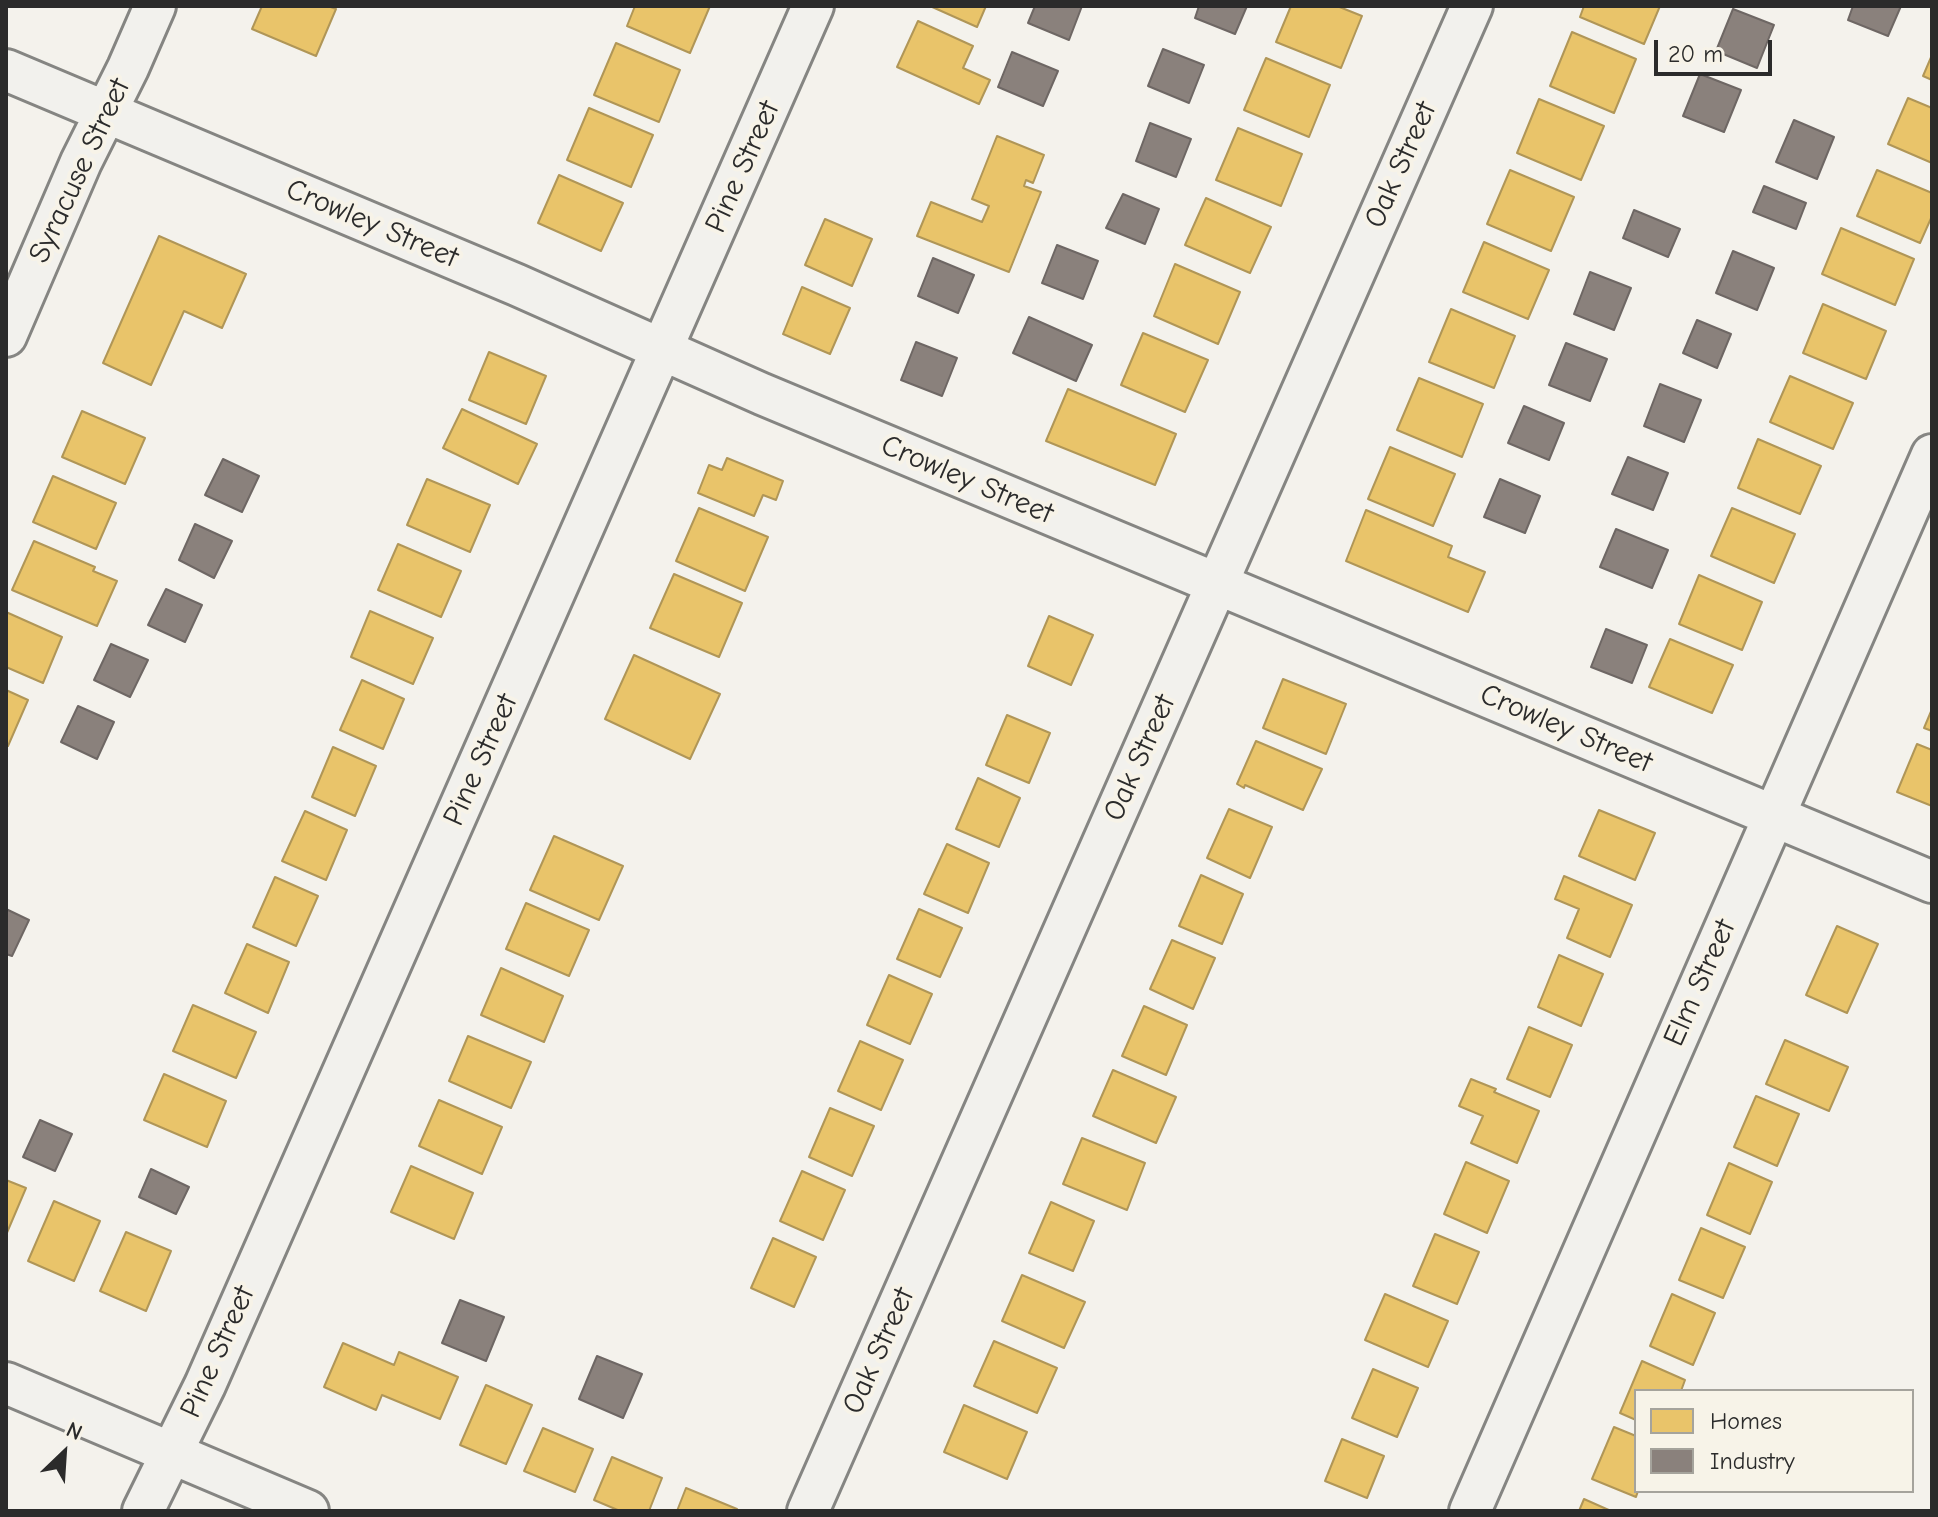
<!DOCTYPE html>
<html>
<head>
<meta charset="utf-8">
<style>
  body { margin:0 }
  #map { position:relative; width:1938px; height:1517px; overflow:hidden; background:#f4f2ec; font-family:"Comic Neue",sans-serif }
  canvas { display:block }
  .frame { position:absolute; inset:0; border:8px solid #2b2b2b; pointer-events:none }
  .legend { position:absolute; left:1634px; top:1389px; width:280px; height:104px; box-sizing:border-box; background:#f7f3e8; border:2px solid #a5a39c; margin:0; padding:10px 14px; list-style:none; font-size:24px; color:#2b2b2b }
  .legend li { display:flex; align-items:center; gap:16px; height:40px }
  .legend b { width:40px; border:2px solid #a5a39c }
  .north { position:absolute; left:24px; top:1413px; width:80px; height:80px; -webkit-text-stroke:6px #f7f3e8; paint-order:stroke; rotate:25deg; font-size:22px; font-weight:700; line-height:32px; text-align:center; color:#2b2b2b }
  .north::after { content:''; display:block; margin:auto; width:28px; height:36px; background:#2b2b2b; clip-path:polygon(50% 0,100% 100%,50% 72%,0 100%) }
  .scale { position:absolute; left:1654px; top:40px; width:118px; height:36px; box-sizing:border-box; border:4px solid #2b2b2b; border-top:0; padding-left:10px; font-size:24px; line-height:28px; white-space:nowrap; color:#2b2b2b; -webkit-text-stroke:6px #f7f3e8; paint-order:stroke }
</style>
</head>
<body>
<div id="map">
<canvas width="1938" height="1517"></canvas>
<div class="frame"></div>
<ul class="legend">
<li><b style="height:22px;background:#e9c46a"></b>Homes</li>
<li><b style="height:22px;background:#8a817c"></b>Industry</li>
</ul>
<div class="north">N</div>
<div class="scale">20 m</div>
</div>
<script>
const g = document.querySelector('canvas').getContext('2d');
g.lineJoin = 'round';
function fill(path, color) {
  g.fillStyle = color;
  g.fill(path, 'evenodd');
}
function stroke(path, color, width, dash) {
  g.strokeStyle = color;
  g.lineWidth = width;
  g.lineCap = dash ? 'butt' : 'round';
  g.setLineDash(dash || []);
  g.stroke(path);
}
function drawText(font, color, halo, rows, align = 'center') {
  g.font = font + ' "Comic Neue",sans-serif';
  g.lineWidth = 8;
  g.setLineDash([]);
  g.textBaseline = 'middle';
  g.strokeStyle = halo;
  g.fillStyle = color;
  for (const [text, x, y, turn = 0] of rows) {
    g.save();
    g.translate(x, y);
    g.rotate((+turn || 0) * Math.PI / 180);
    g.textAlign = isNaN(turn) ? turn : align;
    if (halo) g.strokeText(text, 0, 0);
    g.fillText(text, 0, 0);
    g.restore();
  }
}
const homes = new Path2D(`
  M262,6H328L336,9L316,56L252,29Z
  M635,6H710L690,53L627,26Z
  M930,6H986L977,27Z
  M1291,6H1337L1362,16L1341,68L1276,42Z
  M1584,6H1660L1644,44L1580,17Z
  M918,21L973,46L963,68L990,80L979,104L897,67Z
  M1572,32L1636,59L1614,113L1550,86Z
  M616,43L680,70L659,122L594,95Z
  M1932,55V80L1923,76Z
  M1266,58L1330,85L1309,137L1244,110Z
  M1908,98L1932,108V163L1888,144Z
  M1539,99L1604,126L1581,180L1517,153Z
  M589,108L653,135L631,187L567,160Z
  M1238,128L1302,154L1281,206L1216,180Z
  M997,136L1044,155L1033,183L1026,180L1024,186L1041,192L1009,272L917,236L931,202L982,222L989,206L972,199Z
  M1510,170L1574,197L1551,251L1487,224Z
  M1877,170L1932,193V216L1920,243L1857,216Z
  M559,175L623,203L601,251L538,223Z
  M1206,198L1271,227L1250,273L1185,245Z
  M825,219L872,239L852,286L805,265Z
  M1841,228L1914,259L1895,305L1822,274Z
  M159,236L246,274L222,328L184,311L151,385L103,363Z
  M1484,242L1549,270L1528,319L1463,292Z
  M1175,264L1240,292L1218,344L1154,316Z
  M802,287L850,308L830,354L783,334Z
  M1823,304L1886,331L1866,379L1803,353Z
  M1451,309L1515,336L1494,388L1429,362Z
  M1143,333L1208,360L1185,412L1121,385Z
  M489,352L546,376L526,424L469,400Z
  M1790,376L1853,403L1833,449L1770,422Z
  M1419,378L1483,404L1462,457L1397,430Z
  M1068,389L1176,434L1155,485L1046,441Z
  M462,409L537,444L518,484L443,448Z
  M82,411L145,438L125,484L62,457Z
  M1758,439L1821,466L1800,514L1738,488Z
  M1390,447L1455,474L1433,526L1368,499Z
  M727,458L783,481L776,500L763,495L754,516L698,493L709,465L722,470Z
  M53,476L116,503L96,549L33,522Z
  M427,479L490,505L470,552L407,525Z
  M699,508L768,537L745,591L676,561Z
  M1732,508L1795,534L1774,583L1711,556Z
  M1366,510L1452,546L1448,557L1485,572L1468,612L1346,561Z
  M34,541L95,567L93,571L117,581L97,626L12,590Z
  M398,544L461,571L441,617L378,590Z
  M674,574L742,603L719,657L650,628Z
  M1699,575L1762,602L1742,650L1679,624Z
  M370,611L433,638L413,684L351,657Z
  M6,612L62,637L43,683L6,667Z
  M1049,616L1093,635L1071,685L1028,666Z
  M1670,639L1733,665L1712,713L1649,687Z
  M634,655L720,694L690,759L605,719Z
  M1283,679L1346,704L1326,754L1263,728Z
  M362,680L404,699L383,749L340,730Z
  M6,690L28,700L8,746L6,745Z
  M1932,709V731L1924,728Z
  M1007,715L1050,733L1029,783L986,765Z
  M1256,741L1322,769L1303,810L1245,785L1244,788L1237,784Z
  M1917,744L1932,750V806L1897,792Z
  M333,747L376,766L355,816L312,797Z
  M978,778L1020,798L999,847L956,829Z
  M1229,809L1272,827L1250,878L1207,858Z
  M1599,810L1655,833L1635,880L1579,856Z
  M305,811L347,830L326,880L282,861Z
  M554,836L623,866L599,920L530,890Z
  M947,844L989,863L968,913L924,894Z
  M1201,875L1243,894L1222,944L1179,926Z
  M1564,876L1632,905L1610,957L1567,938L1579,909L1555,899Z
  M275,877L318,896L296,946L253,927Z
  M526,903L589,930L569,976L506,949Z
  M919,909L962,928L940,977L897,959Z
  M1837,926L1878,944L1847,1013L1806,995Z
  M1172,940L1215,958L1193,1009L1150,989Z
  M247,944L289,962L268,1013L225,993Z
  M1559,955L1603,974L1581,1026L1538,1007Z
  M501,968L563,996L544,1042L481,1015Z
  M889,975L932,994L910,1044L867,1025Z
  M193,1005L256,1032L236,1078L173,1051Z
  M1144,1006L1187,1025L1166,1075L1122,1056Z
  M1529,1027L1572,1045L1550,1097L1507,1079Z
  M468,1036L531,1062L511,1108L449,1081Z
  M1785,1040L1848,1067L1829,1111L1766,1084Z
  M860,1041L903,1060L881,1110L838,1091Z
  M1113,1070L1176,1097L1156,1143L1093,1116Z
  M164,1074L226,1101L207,1147L144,1120Z
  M1471,1079L1496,1089L1494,1092L1539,1111L1517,1163L1471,1143L1483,1116L1459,1106Z
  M1756,1096L1799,1114L1777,1166L1734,1147Z
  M439,1100L502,1127L482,1174L419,1146Z
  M830,1108L874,1126L852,1176L809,1157Z
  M1082,1138L1145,1163L1127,1210L1063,1184Z
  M1466,1162L1509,1181L1487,1233L1444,1214Z
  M1729,1163L1772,1182L1750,1234L1707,1215Z
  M411,1166L473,1193L454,1239L391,1212Z
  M802,1171L845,1190L823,1240L780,1221Z
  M6,1180L26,1188L6,1235Z
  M54,1201L100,1221L74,1281L28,1261Z
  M1051,1202L1094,1221L1073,1271L1029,1253Z
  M1701,1228L1745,1247L1723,1298L1679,1280Z
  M126,1232L171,1251L146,1311L100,1291Z
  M1435,1234L1479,1252L1457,1304L1413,1286Z
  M773,1238L816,1257L794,1307L751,1288Z
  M1022,1275L1085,1302L1064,1348L1002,1321Z
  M1385,1294L1448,1321L1428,1367L1365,1340Z
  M1672,1294L1715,1313L1693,1365L1650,1346Z
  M994,1341L1057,1368L1037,1413L974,1386Z
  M343,1343L394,1365L399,1352L458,1377L440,1419L382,1395L376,1410L324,1387Z
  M1642,1361L1685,1380L1681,1391H1636V1420L1620,1413Z
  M1373,1369L1418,1388L1397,1437L1352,1418Z
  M486,1385L532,1405L506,1464L460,1445Z
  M964,1405L1027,1432L1007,1479L944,1452Z
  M1614,1427L1636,1436V1491H1638L1636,1497L1592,1479Z
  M543,1428L593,1449L575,1492L524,1471Z
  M1342,1439L1384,1456L1367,1498L1325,1481Z
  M612,1457L662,1478L649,1511H620L594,1500Z
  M686,1488L737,1509L736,1511H677Z
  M1584,1499L1611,1511H1579Z`);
const industry = new Path2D(`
  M1035,6H1082L1069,40L1028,23Z
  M1199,6H1247L1235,34L1195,18Z
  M1853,6H1901L1888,36L1848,20Z
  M1733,9L1774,25L1757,68L1716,51Z
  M1163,49L1204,65L1189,103L1148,86Z
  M1012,52L1058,71L1043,106L998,87Z
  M1700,74L1741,90L1724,132L1683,116Z
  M1794,120L1834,137L1817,179L1776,162Z
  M1150,123L1191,139L1176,177L1136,161Z
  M1764,186L1806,203L1796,229L1753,212Z
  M1123,194L1159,209L1145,244L1106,228Z
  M1634,210L1680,229L1668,257L1623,238Z
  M1057,245L1098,261L1083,299L1042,283Z
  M1733,251L1774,268L1757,310L1716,293Z
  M933,258L974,275L958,313L918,296Z
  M1590,272L1631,288L1614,330L1574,314Z
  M1029,317L1092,345L1076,381L1013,353Z
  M1697,320L1731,334L1717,368L1683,353Z
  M916,342L957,358L942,396L901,380Z
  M1566,343L1607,359L1590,401L1549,385Z
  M1660,384L1701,400L1684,442L1644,426Z
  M1524,406L1564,423L1549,460L1508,443Z
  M1628,457L1668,473L1653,510L1612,494Z
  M223,459L259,476L242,512L205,495Z
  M1500,479L1540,496L1525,533L1484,517Z
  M195,524L232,541L214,578L179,560Z
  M1616,529L1668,550L1652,588L1600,567Z
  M166,589L202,605L185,642L148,625Z
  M1606,629L1647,645L1632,683L1591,667Z
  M111,644L148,660L130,697L94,680Z
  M78,706L114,722L97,759L61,742Z
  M6,909L29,920L12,956L6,954Z
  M40,1120L72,1134L55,1171L23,1157Z
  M151,1169L189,1187L176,1214L139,1197Z
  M460,1300L504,1317L486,1361L442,1343Z
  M597,1356L642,1374L623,1418L579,1399Z`);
const minor = new Path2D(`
  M6,70L517,285L762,394L1932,882
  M6,336L81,162L128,68L155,6
  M6,1383L308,1511
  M143,1511L205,1385L813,6
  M808,1511L1472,6
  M1470,1511L1932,455`);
const streetNames = [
  ["Oak Street",1401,165,-66],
  ["Pine Street",743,167,-66],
  ["Syracuse Street",80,171,-65],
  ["Crowley Street",372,224,23],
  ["Crowley Street",967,480,23],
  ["Crowley Street",1566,729,23],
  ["Oak Street",1140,758,-66],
  ["Pine Street",481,760,-66],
  ["Elm Street",1700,983,-66],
  ["Oak Street",879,1351,-66],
  ["Pine Street",218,1352,-66]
];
fill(homes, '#e9c46a');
stroke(homes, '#b09657', 2);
fill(industry, '#8a817c');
stroke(industry, '#6e6764', 2);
stroke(minor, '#858582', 46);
stroke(minor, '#f2f1ed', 40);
drawText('30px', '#2b2b2b', '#f7f3e8', streetNames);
</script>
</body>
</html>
